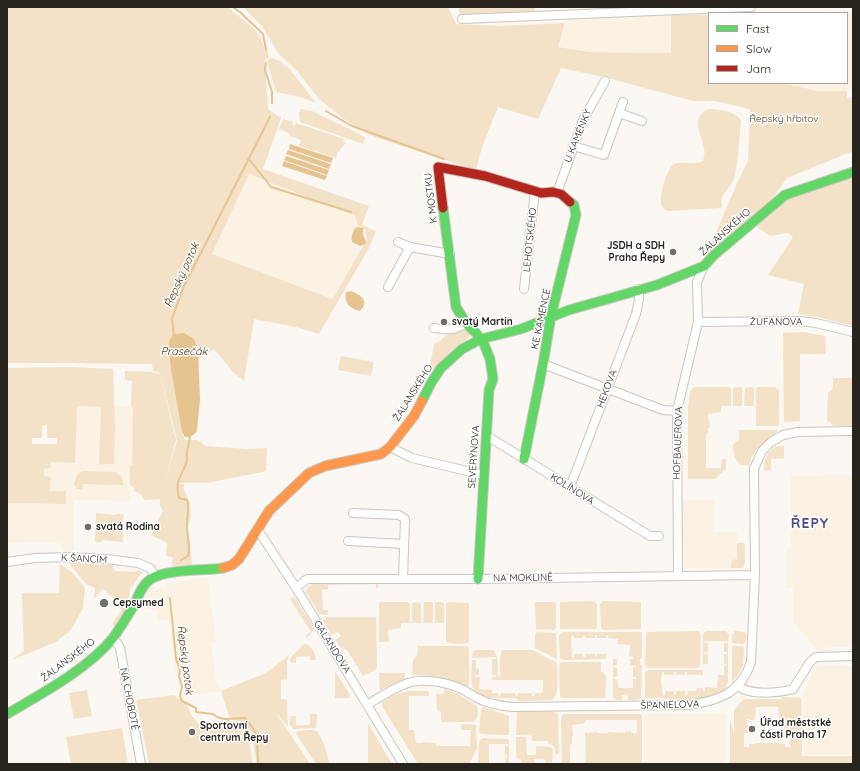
<!DOCTYPE html>
<html>
<head>
<meta charset="utf-8">
<style>
  body { margin:0 }
  #map { position:relative; width:860px; height:771px; overflow:hidden; background:#fbf7f2; font-family:Quicksand,sans-serif }
  canvas { display:block }
  .frame { position:absolute; inset:0; border:8px solid #27231d; pointer-events:none }
  .legend { position:absolute; left:708px; top:12px; width:140px; height:72px; box-sizing:border-box; background:#fff; border:1px solid #a9a7a5; margin:0; padding:5px 7px; list-style:none; font-size:12px; color:#27231d }
  .legend li { display:flex; align-items:center; gap:8px; height:20px }
  .legend b { width:20px; border:1px solid #a9a7a5 }
</style>
</head>
<body>
<div id="map">
<canvas width="860" height="771"></canvas>
<div class="frame"></div>
<ul class="legend">
<li><b style="height:5px;background:#63d668"></b>Fast</li>
<li><b style="height:5px;background:#ff974d"></b>Slow</li>
<li><b style="height:5px;background:#b3261e"></b>Jam</li>
</ul>
</div>
<script>
const g = document.querySelector('canvas').getContext('2d');
g.lineJoin = 'round';
function fill(path, color) {
  g.fillStyle = color;
  g.fill(path, 'evenodd');
}
function stroke(path, color, width, dash) {
  g.strokeStyle = color;
  g.lineWidth = width;
  g.lineCap = dash ? 'butt' : 'round';
  g.setLineDash(dash || []);
  g.stroke(path);
}
function drawText(font, color, halo, rows, align = 'center') {
  g.font = font + ' Quicksand,sans-serif';
  g.lineWidth = 3;
  g.setLineDash([]);
  g.textBaseline = 'middle';
  g.strokeStyle = halo;
  g.fillStyle = color;
  for (const [text, x, y, turn = 0] of rows) {
    g.save();
    g.translate(x, y);
    g.rotate((+turn || 0) * Math.PI / 180);
    g.textAlign = isNaN(turn) ? turn : align;
    if (halo) g.strokeText(text, 0, 0);
    g.fillText(text, 0, 0);
    g.restore();
  }
}
const built = new Path2D(`
  M853,11V85L852,88L847,91H818L782,83H847V13H801Z
  M671,15V53L590,52L558,47L567,20Z
  M249,173L355,216L358,225L365,230L367,239L333,299L212,254Z
  M77,406L101,407L99,464H113L114,407L131,406L133,408L132,465L130,466V501L74,500L73,554H65L61,543L7,542V503L66,504L50,491L51,477L44,476V468L50,462L75,463Z
  M853,475V647H827V654H820L793,621V588H787V547H791V476Z
  M682,500H715V532H737L738,543H744L745,544V563L743,568H686L682,565Z
  M208,577L216,642L211,643L216,681L221,691L189,696L181,686L175,666L169,620H157V610L138,608L145,593L151,587L166,589L167,583Z
  M817,666H853V755H804L803,693Z
  M725,713V764H644V714Z`);
const green = new Path2D(`
  M7,7H227C237,15 255,27 261,39C263,43 264,47 265,51H268L269,58L265,59L268,109L281,118L263,169L369,206L362,225L376,231L369,248L319,334L296,327L254,319L244,381L234,373L214,349L199,359L198,349L169,342L171,370L182,432L185,440H198L205,446L247,449L267,448L266,470L263,472L206,483H176L184,484V490L190,503L191,517L188,526L192,565L172,566L173,557L166,556L167,543L151,535L163,511L160,506V499L144,500L141,494L134,491V487L130,485V465H132L133,408L131,406L132,381L125,380V371L152,372L160,374L176,440L164,484L177,440L160,373L153,371L152,364L70,363H7ZM249,174L355,216L358,225L365,230L367,239L333,299L212,254Z
  M243,7H448L456,24L501,26L565,23L558,47L590,52L671,53V15H709V83H782L818,91H847V98L853,97V151L787,178L772,199L707,254L737,183L748,161L750,109L715,101H693L604,77L561,68L538,119L498,107L482,147L476,170L378,138L366,133L344,119L319,99L297,71L278,53L262,26Z
  M459,7H534L535,12L459,15Z
  M271,58L280,61L289,68L316,103L300,97L276,92L268,64V60Z
  M301,109L312,111L365,137L363,144L300,122L299,113Z
  M708,109C718,110 736,110 741,121C739,138 739,161 734,178C730,190 720,192 722,206L720,208L669,211C666,211 663,209 662,206C658,198 666,171 673,165C679,160 694,166 703,161C711,141 684,122 708,109Z
  M283,119L293,122L292,125L295,126L296,123L344,139L343,142L346,143L338,152L336,158L299,146L301,140L290,136L289,133L279,129Z
  M853,176V326L817,317L798,314L804,284L768,275L793,237L788,233L770,236L757,227L765,215L788,199Z
  M465,329L471,333L470,337L451,351L433,370L430,367L434,344L440,341L448,333Z
  M804,332L825,336L826,354H800V421L784,422L783,333Z
  M341,356L374,362L371,376L338,370Z
  M70,367L113,369L115,425L114,464H99L101,407L77,406L75,463L51,462L50,468L44,469V476L51,477L50,491H66V504L7,503V368ZM47,425V438H57V444H32V438H42V426Z
  M833,378H851L853,379V426H833L830,422H827L828,393L833,388Z
  M694,387H729L731,389V406H721V412L708,414L710,428H708V434H706V468H721L722,459H726V469L715,479H688V409L690,391Z
  M741,387L742,389V406H733V388Z
  M752,387L754,389V406H744L745,388Z
  M757,387H775L779,390V425L778,426H756V389Z
  M739,430H776L778,431C768,440 750,450 750,465C736,468 733,456 733,445L739,439Z
  M779,446H784V458L771,459V470L764,471C764,459 767,450 779,446Z
  M83,471L115,472L122,477L123,485L83,484L82,489H77L74,484L77,475Z
  M96,513L116,515V514H124L122,532H123V542L102,540L101,542H95Z
  M737,543H744L745,544V563L743,568H731L732,560L737,559Z
  M70,562L112,565L115,571L135,572L138,570L143,572L138,578L130,590L127,609L115,626L112,624L122,610L119,607L121,605L103,589L94,598L95,588L86,584L71,566Z
  M60,564L73,573L85,588L83,608L71,630L56,642L12,660L24,651L22,593H59Z
  M312,582H376L378,583L379,586L376,589V584L328,585V589L322,590L323,610H328V615L319,614L306,592C306,588 308,586 312,585Z
  M294,597L314,628L313,631L307,638L306,635L311,632L290,599Z
  M593,601L596,603L597,605V628L594,629H560V602Z
  M604,601L641,602V629L604,630L601,628L600,605L601,602Z
  M380,602H408L410,604V623H401V628L388,630L389,641L388,642H379V604Z
  M414,602L421,603V623H412V604Z
  M424,602H431L433,603V623H423Z
  M436,602H442L444,604V623H435V603Z
  M448,602L469,603V642C463,645 453,644 446,642V604Z
  M535,602H556V628L554,630L536,629Z
  M328,617H376L377,667L375,670L363,676L347,650L340,647L335,640L341,636L338,632L332,635L324,621L325,618Z
  M698,631L701,635L700,666L697,668H649L646,667L645,664L646,635L647,632Z
  M706,631H726L729,635L728,643V681L726,688C709,704 682,700 661,698C656,698 650,699 645,697V674L646,671L649,670H703V675H687V672H685V675H676V672H674V675H664V672H662L661,682L663,695H665V691H674V695L676,694V691H685V694L687,695L688,691H696L697,688H703V691H705V687L717,688L718,675H724V666L727,665V664L724,663V654H727V652H724V643H727V641H704L705,643H708V652H705L704,654H708V664H703V634Z
  M735,631L745,632L747,635L746,642L743,644L732,643V635Z
  M537,632L556,633L557,659L535,648V635Z
  M563,632H642V659H640V665H642L641,699L628,700V695H622V700H616L613,697V659H617V665L614,666V667L617,668V677H615V679H617L618,688H633V679H636V677H633V667H636V666L630,665V659H633V657L629,656L630,645L617,644L618,639L608,638V635H606V638H597V635H595V638H585V636H583V638H574V636L572,635L571,639L572,657H574V654H583V657H585L586,654H595V657H596L597,654H606V659L563,660L560,658L559,635Z
  M304,644C312,644 315,653 316,660H310V656L296,657V663L290,662L291,657Z
  M418,646H467L469,648V686L467,687C449,678 431,675 412,675L413,659L417,656Z
  M732,646H742L744,648L743,666L733,683L732,682Z
  M476,650H494L497,657L498,677L500,676V657L502,650H533L553,661L556,662L557,666C557,676 560,694 552,700L519,701L515,698C505,698 478,700 473,689C470,681 472,668 472,660H476V668L479,669V675H475V677H480L479,689L492,690V693H498L499,697L500,696L501,693H515L516,696H517L518,693H532V696H534L535,693H543V680H492V677H496V675H492V659H496V657L472,658L473,652Z
  M289,655L287,661V679L281,680V699L287,700L288,727L276,713L310,764H257L251,732L229,716L221,691L266,673Z
  M563,662H601V672L604,673L606,677L605,698H563L560,697L559,666L560,663Z
  M335,671L350,695L349,698H335Z
  M379,673H405V678L403,680L380,690Z
  M444,689L458,694L477,706C478,711 479,719 473,722H441V712L437,710L436,694H444Z
  M87,690L92,716L74,719L69,693Z
  M409,691H427L429,693V696H409V730H414L416,743H422V742L436,743V746H470L471,730H461V726L463,724L476,725L477,749L469,764H418L382,706V703C389,697 400,692 409,691Z
  M174,695L187,705L192,716L199,724L229,720L235,724L249,740L253,764H149L136,700Z
  M782,697L801,698L802,715L800,716L802,718V756H853V764H730V719L734,734V710L744,699H781ZM756,707H778L779,719L782,720L787,719V725H784L785,733H790V747H785V744H779V743H756L755,744H749V747H744V733H749V725H747V719L752,720L755,719Z
  M483,707L509,716V733L508,735L481,734L479,732L481,710Z
  M517,711H551L558,713L559,754H555L554,746L548,743V741H532V735H516Z
  M310,714H317L316,728L293,729L290,725V716H296V725H310Z
  M564,714H641L642,717V764H586L585,733L597,732V733H608V732L625,733V732L631,731V733H637V720H586L585,723L572,725L573,736H572V744L570,745V764H562L561,717Z
  M368,725H369L392,764H368Z
  M122,728L128,764H71L66,737Z
  M297,731C302,731 312,729 316,731C322,735 329,758 329,764H316L296,734Z
  M516,737H526L527,755H536V746L551,747L553,749L552,762L547,763L544,759H534V764H522V760L517,758L516,755Z
  M484,738L508,739L509,740V764H505V758L508,757V756L505,755V746H508V744H489V764H478L479,742L481,739Z`);
const water = new Path2D(`
  M290,144L333,158L331,163L289,149Z
  M288,150L331,164L329,169L286,154Z
  M286,156L329,170L327,175L284,160Z
  M284,161L327,176L325,180L282,166Z
  M357,227L363,228V235L366,242L365,244L360,246L352,242C351,237 352,231 357,227Z
  M351,291C361,295 370,301 360,311C351,309 343,303 346,292Z
  M184,333L194,339L198,349L200,399L197,431C193,436 191,437 185,437L182,432L171,370L169,350V342L173,334Z`);
const stream = new Path2D(`
  M233,7L241,13L263,34L266,50
  M266,63L265,70L272,92V103
  M326,111L352,126L444,159
  M249,159L271,187L351,212
  M174,337L172,319L183,288L270,117
  M181,560L188,556C191,546 187,538 187,528C186,517 190,512 187,500L179,498C175,481 180,478 186,464C188,460 186,455 187,451C188,445 190,441 190,435
  M170,598L176,659L180,670L179,677L182,686L180,696L182,701L196,708V712L213,714L217,717L224,719L246,718L257,735L258,764`);
const street = new Path2D(`
  M462,19L751,7
  M619,113L642,121
  M573,146L604,155L623,102
  M557,193L583,120L605,81
  M398,242L410,247L450,254
  M388,287L410,247
  M524,289L535,191
  M698,322L800,321L816,323L853,332
  M434,328C448,330 453,331 466,323
  M543,364L663,410L677,411
  M487,436L650,536H659
  M390,447L412,458L484,475
  M570,487L636,314L639,300V289
  M353,513L399,515L405,519L403,579
  M258,530L296,588L403,764
  M348,541L404,544
  M7,562L35,558L69,557L106,559L138,563L150,568L155,576
  M678,575L677,411L698,322L697,282L704,266
  M296,588L307,579H478L755,575
  M113,637L120,648L141,764
  M738,685C747,696 780,693 793,689L810,662L816,657L853,656
  M367,705C380,697 393,688 408,683C422,678 445,682 459,688C465,690 471,695 477,698C489,704 500,706 513,707L688,705C719,701 741,693 751,662L755,575L754,469L757,462L762,451L771,442L783,435L798,432L853,431`);
const fast = new Path2D(`
  M443,208L456,307L466,323L476,333L484,344L490,359L493,379L489,390L478,579
  M422,401L431,383L441,368L462,349L481,339L521,329L569,310L657,285L704,266L714,255L785,195L853,172
  M524,459L543,364L551,316L576,215L574,205L570,202
  M7,714C41,694 88,669 113,638C120,628 127,617 133,607C138,598 141,585 151,579C166,569 203,571 223,568`);
const slow = new Path2D(`
  M223,568L232,565L239,559L269,511L309,473L325,466L381,454L390,447L414,416L422,401`);
const jam = new Path2D(`
  M443,208L438,167L485,176L541,193L553,192L561,194L570,202`);
const markers = [
  [673,252,4,"#716d68"],
  [444,322,4,"#716d68"],
  [88,527,4,"#716d68"],
  [104,603,5,"#716d68"],
  [752,729,4,"#716d68"],
  [192,732,4,"#716d68"]
];
const parkNames = [
  ["Řepský hřbitov",784,119]
];
const streetNames = [
  ["U KAMÉNKY",578,136,-68],
  ["K MOSTKU",431,198,-97],
  ["ŽALANSKÉHO",725,232,-42],
  ["LEHOTSKÉHO",530,240,-84],
  ["KE KAMÉNCE",541,319,-78],
  ["ŽUFANOVA",776,322],
  ["HEKOVA",607,389,-69],
  ["ŽALANSKÉHO",413,393,-58],
  ["HOFBAUEROVA",678,443,-88],
  ["SEVERÝNOVA",474,457,-86],
  ["KOLÍNOVA",572,489,32],
  ["K ŠANCÍM",84,559,3],
  ["NA MOKLINĚ",523,578,-1],
  ["GALANDOVA",332,647,58],
  ["ŽALANSKÉHO",68,660,-37],
  ["NA CHOBOTĚ",129,699,79],
  ["ŠPANIELOVA",670,705,-2]
];
const poiNames = [
  ["JSDH a SDH",665,246,"right"],
  ["Praha Řepy",665,258,"right"],
  ["svatý Martin",452,322],
  ["svatá Rodina",96,527],
  ["Cepsymed",113,603],
  ["Úřad měststké",760,723],
  ["části Praha 17",760,735],
  ["Sportovní",200,726],
  ["centrum Řepy",200,738]
];
const waterNames = [
  ["Řepský potok",182,275,-66],
  ["Prasečák",184,352],
  ["Řepský potok",185,660,83]
];
const districtNames = [
  ["ŘEPY",810,524]
];
fill(built, '#fcf2e3');
fill(green, '#f3e2c7');
fill(water, '#e5c48f');
stroke(stream, '#e5c48f', 2);
stroke(street, '#cac6c0', 10);
stroke(fast, '#cac6c0', 11);
stroke(slow, '#cac6c0', 11);
stroke(jam, '#cac6c0', 11);
stroke(street, '#fefefd', 8);
stroke(fast, '#63d668', 9);
stroke(slow, '#ff974d', 9);
stroke(jam, '#b3261e', 9);
for (const [x, y, r, color] of markers) {
  const dot = new Path2D();
  dot.arc(x, y, r, 0, 2 * Math.PI);
  g.fillStyle = color;
  g.fill(dot);
  stroke(dot, '#fff', 1.5);
}
drawText('10px', '#493616', '#fff', parkNames);
drawText('10px', '#27231d', '#fff', streetNames);
drawText('bold 10px', '#27231d', '#fff', poiNames, 'left');
drawText('italic 11px', '#493616', '#fff', waterNames);
g.letterSpacing = '1px';
drawText('bold 14px', '#4f4987', '#fff', districtNames);
g.letterSpacing = '0px';
</script>
</body>
</html>
